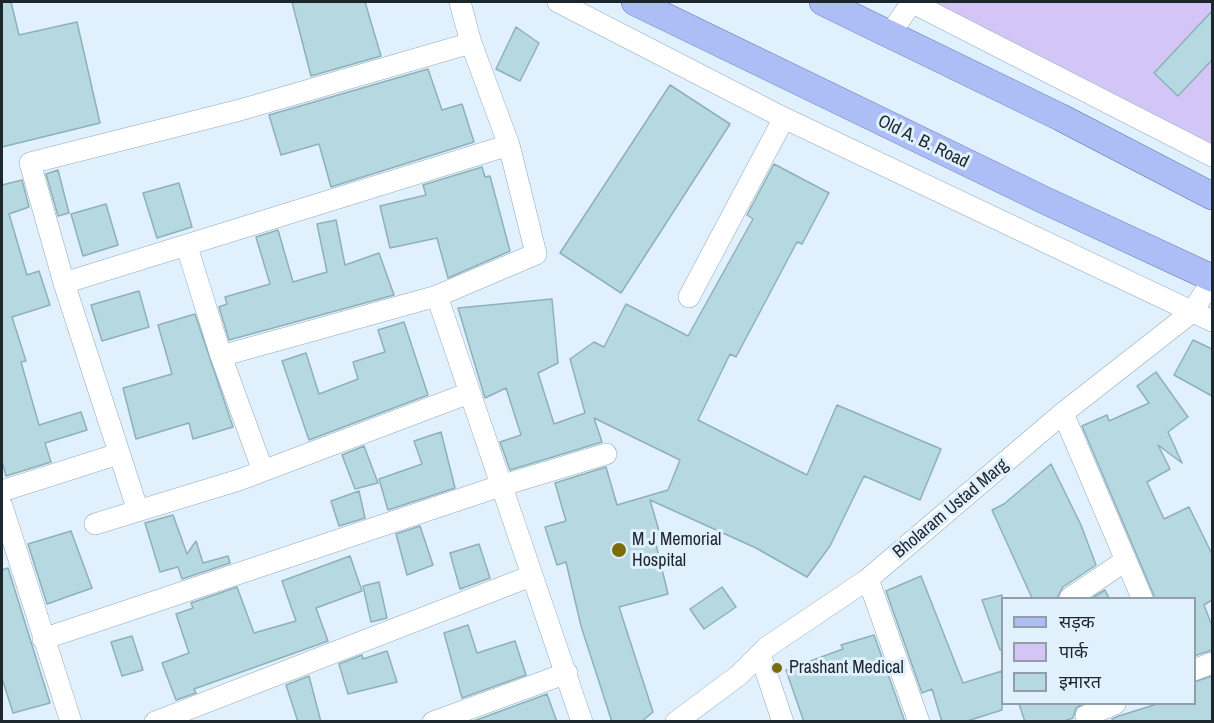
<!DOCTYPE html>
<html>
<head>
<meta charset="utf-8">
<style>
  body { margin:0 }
  #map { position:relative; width:1214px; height:723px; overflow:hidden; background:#e0f0fc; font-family:"Archivo Narrow","Noto Sans Devanagari",sans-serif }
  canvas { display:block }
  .frame { position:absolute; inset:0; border:3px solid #1c262d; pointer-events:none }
  .legend { position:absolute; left:1001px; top:597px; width:195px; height:108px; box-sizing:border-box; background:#e0f0fc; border:2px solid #929fa9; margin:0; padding:8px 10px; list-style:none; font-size:18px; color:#1c262d }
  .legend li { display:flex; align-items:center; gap:12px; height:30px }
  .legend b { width:30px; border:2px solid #929fa9 }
</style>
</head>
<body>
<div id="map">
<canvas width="1214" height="723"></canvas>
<div class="frame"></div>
<ul class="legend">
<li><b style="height:8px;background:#adbef6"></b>सड़क</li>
<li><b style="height:16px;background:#d3c6f6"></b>पार्क</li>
<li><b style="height:16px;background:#b6d9e1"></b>इमारत</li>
</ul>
</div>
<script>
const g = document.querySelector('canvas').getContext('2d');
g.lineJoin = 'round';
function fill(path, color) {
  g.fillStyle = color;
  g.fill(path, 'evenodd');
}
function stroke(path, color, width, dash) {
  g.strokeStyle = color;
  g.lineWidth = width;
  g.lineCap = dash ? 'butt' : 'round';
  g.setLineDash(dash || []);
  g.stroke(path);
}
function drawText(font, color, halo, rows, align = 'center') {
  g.font = font + ' "Archivo Narrow",sans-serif';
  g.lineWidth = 6;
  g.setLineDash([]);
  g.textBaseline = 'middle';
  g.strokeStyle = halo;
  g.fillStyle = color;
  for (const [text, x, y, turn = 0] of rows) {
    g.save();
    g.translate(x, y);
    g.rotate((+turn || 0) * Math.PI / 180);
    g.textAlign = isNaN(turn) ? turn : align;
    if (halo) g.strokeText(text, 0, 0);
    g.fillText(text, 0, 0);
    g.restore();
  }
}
const green = new Path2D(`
  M930,2H1212V164Z`);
const building = new Path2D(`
  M2,2H11L19,35L77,22L100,123L2,147Z
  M292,2H365L381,56L311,76Z
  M1212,11V60L1178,96L1154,73Z
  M516,27L539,43L520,81L496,69Z
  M428,69L442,110L462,104L474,142L331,187L319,144L281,155L269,115Z
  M670,85L730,124L621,293L560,253Z
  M774,164L829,193L802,244L797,242L736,357L730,354L698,420L807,475L837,405L941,449L920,500L864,476L830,546L807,577L756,548L650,500L660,534L654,536L668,594L619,607L653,712L641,722H612L581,626L566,562L557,565L545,527L566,521L555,483L606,467L617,505L668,490L680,460L594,418L602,442L510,470L500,442L521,435L506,388L485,398L458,308L552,299L558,363L538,373L554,424L585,413L570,359L594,342L604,347L626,304L688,336L753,219L747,215Z
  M482,167L485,177L490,176L510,251L448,278L437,238L390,248L380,206L426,195L423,185Z
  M58,170L69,213L58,216L46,174Z
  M22,180L29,207L9,214L27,275L39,271L50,305L12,317L26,361L21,362L39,425L81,412L87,430L45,443L51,462L6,476L2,461V185Z
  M179,183L192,227L157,238L143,193Z
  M106,204L118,245L83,256L71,214Z
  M336,220L345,265L379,253L394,295L229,340L219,307L227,304L225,297L270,284L256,237L278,230L293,282L327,272L317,224Z
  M139,291L149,327L102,341L91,305Z
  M195,314L233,427L193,439L189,423L136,439L123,388L172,374L158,325Z
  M404,322L428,395L309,440L282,361L306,353L319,394L358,379L353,362L385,352L378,330Z
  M1193,340L1212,349V396L1174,375Z
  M1156,372L1188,417L1168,432L1182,463L1158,445L1170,469L1147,482L1164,519L1189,507L1212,554V600L1204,605L1212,626V650L1194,656V598H1155L1082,426L1107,415L1109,421L1149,403L1137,386Z
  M441,432L455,488L388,510L379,479L422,464L414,441Z
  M364,446L378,483L355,489L342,455Z
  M1051,464L1081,525L1096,565L1063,587L1057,598H1032L992,510L1004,504Z
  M359,491L365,518L339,526L331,501Z
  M173,515L187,554L196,541L203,563L228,556L230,563L182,579L178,567L160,572L145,523Z
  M420,526L433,565L407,575L396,534Z
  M71,531L92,588L47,604L28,544Z
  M479,544L490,578L460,589L450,553Z
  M350,556L362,591L316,608L328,641L194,689L196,693L176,700L162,663L189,653L176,614L193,608L191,603L237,587L254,633L296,621L282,581Z
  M8,568L50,703L13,713L2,678V570Z
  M921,576L963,683L1002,671V710L964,722H942L932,689L922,693L886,591Z
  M379,582L387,618L371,622L363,586Z
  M722,587L736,607L704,629L690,609Z
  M1105,590L1109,598H1092Z
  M1002,595V650H1000L982,600Z
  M468,625L477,653L515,641L526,675L462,698L444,633Z
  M874,635L905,722H804L786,670L843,649L841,645Z
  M132,636L143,670L122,676L111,642Z
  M387,651L397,682L348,694L339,664L362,655L363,659Z
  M309,676L321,722H298L286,685Z
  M1212,676V722H1113L1112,719L1119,716L1157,704H1194V682Z
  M547,694L557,722H471Z
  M1019,704H1083L1076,708L1073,718L1061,722H1025Z`);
const minor = new Path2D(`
  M558,2L784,118L1212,321
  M911,2L1212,156
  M890,34L912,2
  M187,247L221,356L263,471
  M64,283L509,145
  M437,296L582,722
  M689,297L784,118
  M221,356L437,296L536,254L509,145L471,43L460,2
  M1063,413L1142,598
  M2,491L118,454
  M2,506L71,722
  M138,511L64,283L30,163L240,110L471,43
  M95,524L239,480L469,393
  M868,579L919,722
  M1070,598L1125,561
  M43,639L500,486L606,454
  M760,654L783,722
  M1194,670L1212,663
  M155,722L531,576
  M433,722L567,673
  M676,722L739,675L767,647L868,579L1063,413L1192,312L1212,281
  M1087,722L1086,716L1115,704`);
const major = new Path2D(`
  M635,2L1044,200L1212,278
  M823,2L1060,117L1212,196`);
const markers = [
  [619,550,8,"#7b6d09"],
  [777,668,6,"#7b6d09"]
];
const streetNames = [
  ["Old A. B. Road",923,142,26],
  ["Bholaram Ustad Marg",951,509,-40]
];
const poiNames = [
  ["M J Memorial",632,540],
  ["Hospital",632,561],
  ["Prashant Medical",789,668]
];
fill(green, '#d3c6f6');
fill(building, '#b6d9e1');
stroke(building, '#8eb1b9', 1.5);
stroke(minor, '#91aabd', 22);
stroke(major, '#566dac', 28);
stroke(minor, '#fff', 21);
stroke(major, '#adbef6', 27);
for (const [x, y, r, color] of markers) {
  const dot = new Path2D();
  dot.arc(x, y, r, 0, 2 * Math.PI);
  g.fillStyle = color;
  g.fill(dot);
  stroke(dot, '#e0f0fc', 2);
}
drawText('18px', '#1c262d', '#e0f0fc', streetNames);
drawText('18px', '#1c262d', '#e0f0fc', poiNames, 'left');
</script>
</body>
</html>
